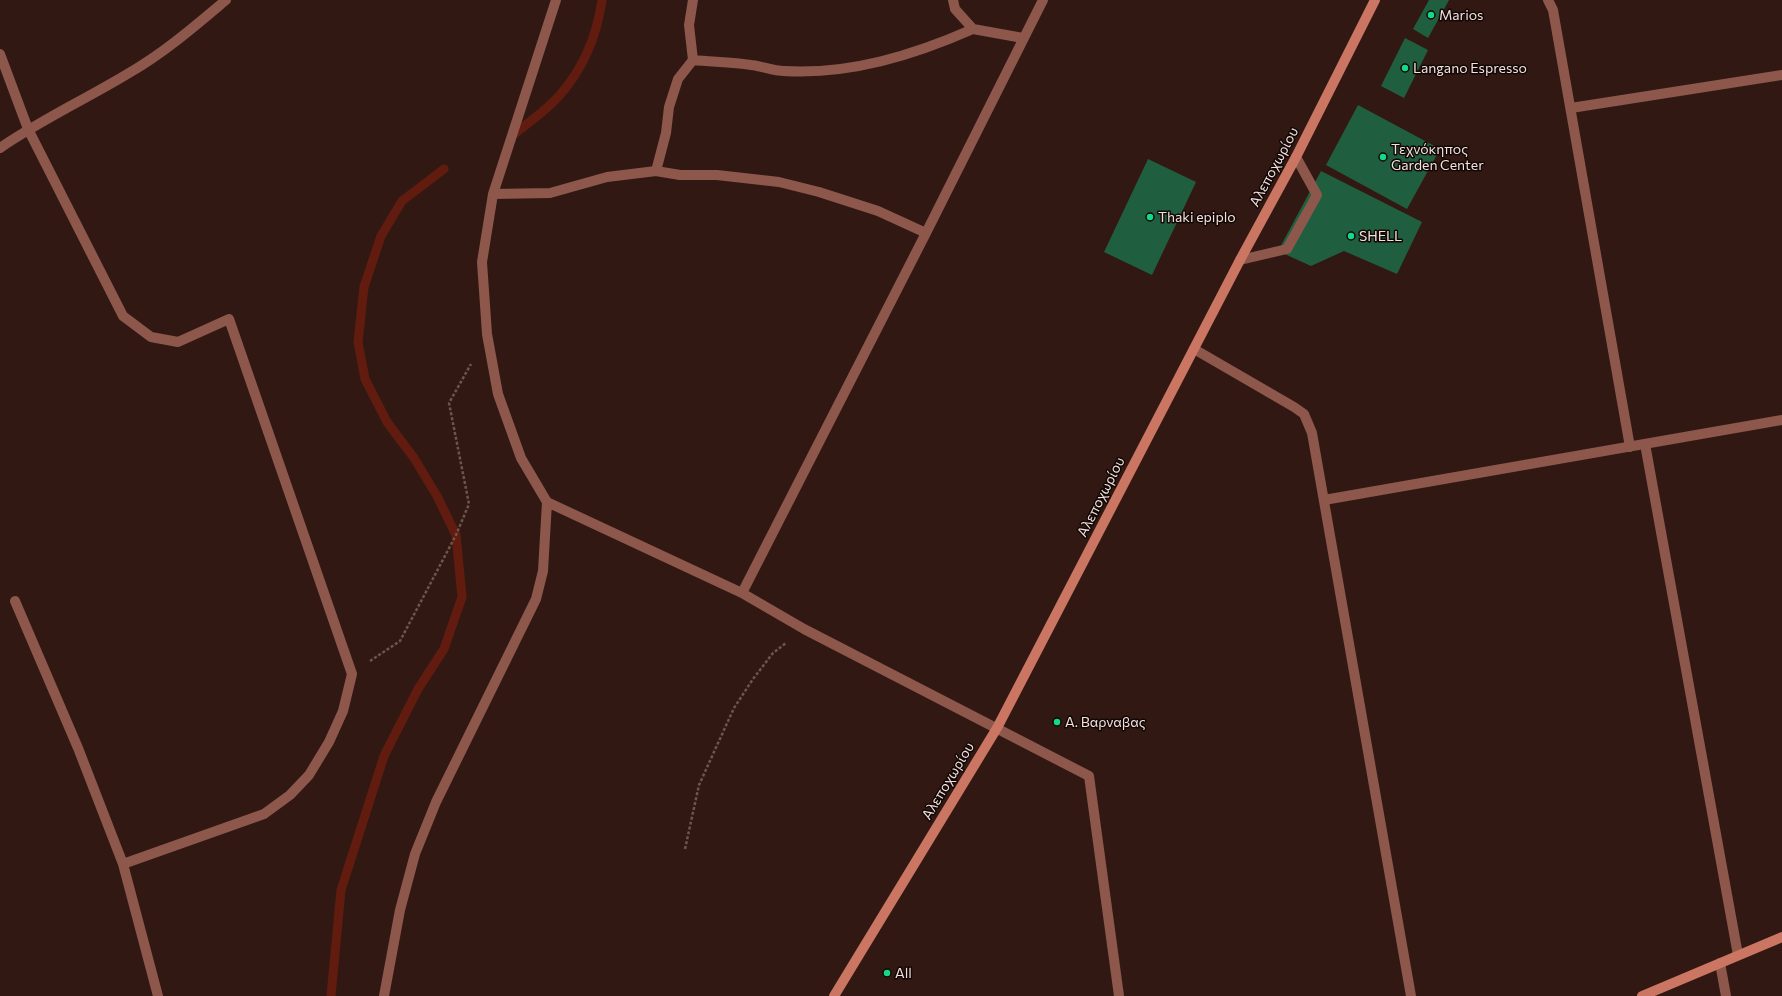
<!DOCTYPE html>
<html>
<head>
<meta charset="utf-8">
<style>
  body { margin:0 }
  canvas { display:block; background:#321812 }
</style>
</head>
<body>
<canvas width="1782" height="996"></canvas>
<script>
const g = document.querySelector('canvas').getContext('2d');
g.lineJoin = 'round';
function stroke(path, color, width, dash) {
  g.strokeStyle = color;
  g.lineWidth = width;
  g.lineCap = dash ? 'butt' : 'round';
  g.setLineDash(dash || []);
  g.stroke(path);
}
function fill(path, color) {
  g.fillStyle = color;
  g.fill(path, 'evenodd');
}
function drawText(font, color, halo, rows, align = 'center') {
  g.font = font + ' Commissioner,sans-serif';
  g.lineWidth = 3;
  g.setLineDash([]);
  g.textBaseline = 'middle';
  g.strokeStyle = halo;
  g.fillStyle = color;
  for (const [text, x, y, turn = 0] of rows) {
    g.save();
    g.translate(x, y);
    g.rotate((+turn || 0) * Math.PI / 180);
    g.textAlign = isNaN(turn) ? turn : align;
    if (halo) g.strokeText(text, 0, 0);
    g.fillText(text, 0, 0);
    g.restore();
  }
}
const stream = new Path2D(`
  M512,136C527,123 546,111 559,96C583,69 597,35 602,0
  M331,996L341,890L384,756L418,689L444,649L462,597L456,535L437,496L414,458L387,422L365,379L358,342L364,287L381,236L402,201L444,169`);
const building = new Path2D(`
  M1429,0H1449L1428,38L1413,29Z
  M1405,38L1428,50L1404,98L1381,86Z
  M1358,105L1440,149L1407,209L1326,165Z
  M1148,159L1196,182L1152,275L1104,252Z
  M1321,171L1422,222L1397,274L1344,251L1311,266L1278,251Z`);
const path = new Path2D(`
  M370,661L400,641L456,535L469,504L449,403L471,364
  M685,849L699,785L734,708L753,679L773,653L786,643`);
const lane = new Path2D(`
  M1240,260L1287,249L1317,195L1296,157`);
const street = new Path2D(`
  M693,0L689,25L693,60
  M953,0L955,9L973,29L1023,38
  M1548,0L1553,10L1630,447
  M0,54L28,129L123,316L151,337L178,342L229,319L352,674L343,711L329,742L309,775L290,795L264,814L123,864
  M1571,108L1782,75
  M0,148C41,120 86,99 129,73C164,53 195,26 226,0
  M656,171L680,175H717L779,182L819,192L878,211L926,233
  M493,194L550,193L607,177L656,171L666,133L669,107L678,79L693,60C712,62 732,62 751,65C762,66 773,71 784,71C850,75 914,55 973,29
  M1194,349L1294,407L1304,414L1312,433L1411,996
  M1645,444L1738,955
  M1324,500L1782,420
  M547,502L742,593L804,629L1089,776L1119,996
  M742,593L926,233L1043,0
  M15,601L78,748L123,864L158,996
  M1720,963L1726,996
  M384,996L400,910L415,854L436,802L536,599L543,571L547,502L521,458L498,394L487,334L482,262L493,194L556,0`);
const secondary = new Path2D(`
  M834,996L997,728L1240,260L1296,157L1375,0
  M1642,996L1782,937`);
const markers = [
  [1431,15,4,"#14d989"],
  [1405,68,4,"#14d989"],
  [1383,157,4,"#14d989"],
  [1150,217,4,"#14d989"],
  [1351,236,4,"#14d989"],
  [1057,722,4,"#14d989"],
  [887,973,4,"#14d989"]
];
const poiNames = [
  ["Marios",1439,15],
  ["Langano Espresso",1413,68],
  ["Τεχνόκηπος",1391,149],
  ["Garden Center",1391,165],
  ["Thaki epiplo",1158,217],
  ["SHELL",1359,236],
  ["Α. Βαρναβας",1065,722],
  ["All",895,973]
];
const streetNames = [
  ["Αλεποχωρίου",1274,167,-62],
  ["Αλεποχωρίου",1101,497,-63],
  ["Αλεποχωρίου",948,781,-59]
];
stroke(stream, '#621c0f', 9);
fill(building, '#1f5f3f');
stroke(path, '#6c544f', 2.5, [3, 2]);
stroke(lane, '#8d574c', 10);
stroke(street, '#8d574c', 10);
stroke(secondary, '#cb7563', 10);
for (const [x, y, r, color] of markers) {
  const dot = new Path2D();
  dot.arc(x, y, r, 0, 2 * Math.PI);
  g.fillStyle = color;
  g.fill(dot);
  stroke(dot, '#110705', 1.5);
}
drawText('14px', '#f3e0dc', '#110705', poiNames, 'left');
drawText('14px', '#f3e0dc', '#110705', streetNames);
</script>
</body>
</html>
